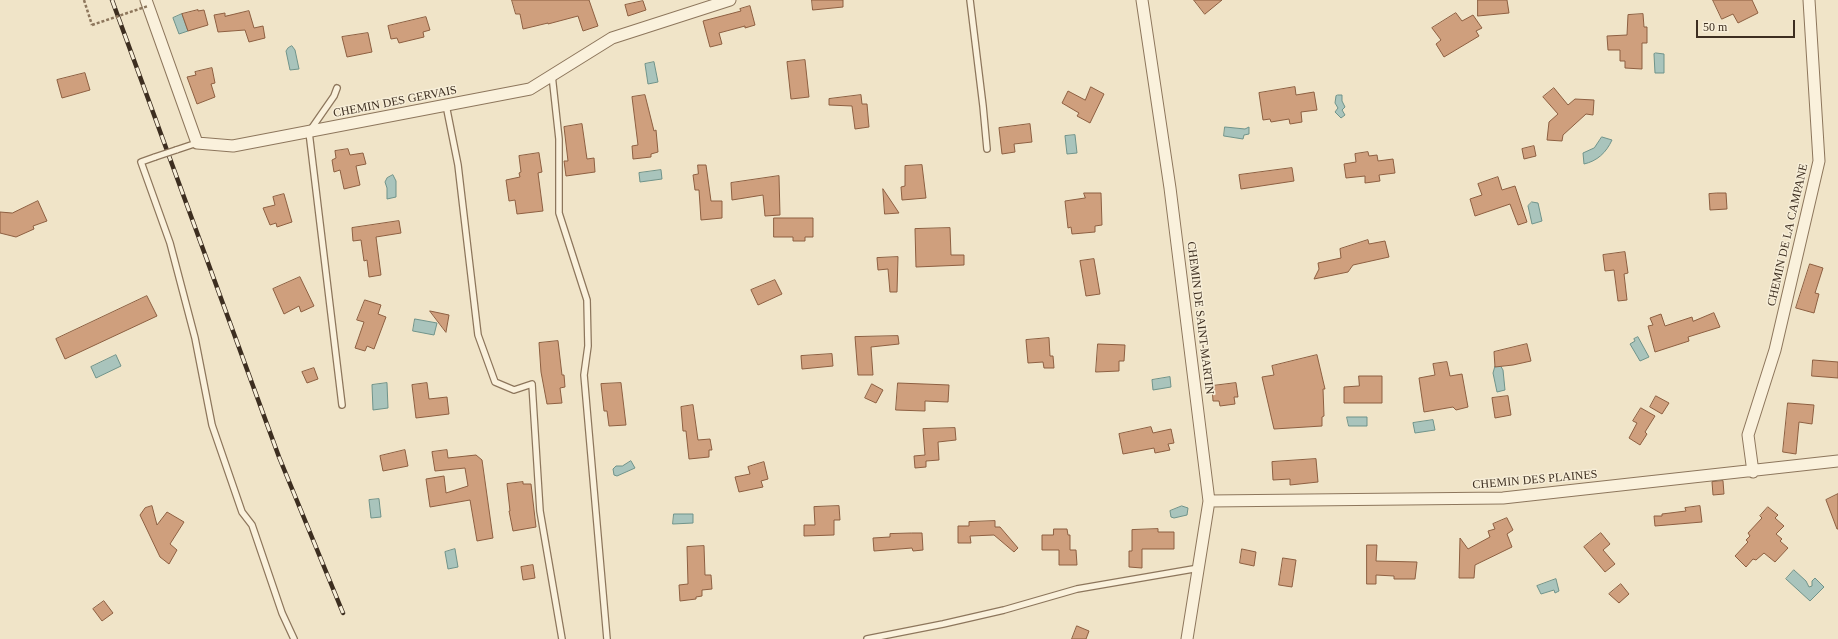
<!DOCTYPE html>
<html>
<head>
<meta charset="utf-8">
<style>
  body { margin:0 }
  #map { position:relative; width:1838px; height:639px; overflow:hidden; background:#f0e4c8; font-family:"Times New Roman",serif }
  canvas { display:block }
  .scale { position:absolute; left:1696px; top:20px; width:99px; height:18px; box-sizing:border-box; border:2px solid #3d2e20; border-top:0; padding-left:5px; font-size:12px; line-height:14px; white-space:nowrap; color:#3d2e20; -webkit-text-stroke:3px #f7eed8; paint-order:stroke }
</style>
</head>
<body>
<div id="map">
<canvas width="1838" height="639"></canvas>
<div class="scale">50 m</div>
</div>
<script>
const g = document.querySelector('canvas').getContext('2d');
g.lineJoin = 'round';
function fill(path, color) {
  g.fillStyle = color;
  g.fill(path, 'evenodd');
}
function stroke(path, color, width, dash) {
  g.strokeStyle = color;
  g.lineWidth = width;
  g.lineCap = dash ? 'butt' : 'round';
  g.setLineDash(dash || []);
  g.stroke(path);
}
function drawText(font, color, halo, rows, align = 'center') {
  g.font = font + ' "Times New Roman",serif';
  g.lineWidth = 3;
  g.setLineDash([]);
  g.textBaseline = 'middle';
  g.strokeStyle = halo;
  g.fillStyle = color;
  for (const [text, x, y, turn = 0] of rows) {
    g.save();
    g.translate(x, y);
    g.rotate((+turn || 0) * Math.PI / 180);
    g.textAlign = isNaN(turn) ? turn : align;
    if (halo) g.strokeText(text, 0, 0);
    g.fillText(text, 0, 0);
    g.restore();
  }
}
const water = new Path2D(`
  M182,14L188,31L179,34L173,18Z
  M292,46L295,50L299,69L290,70L286,51L288,48Z
  M1656,53L1664,54V73H1655L1654,54Z
  M654,62L658,82L648,84L645,64Z
  M1338,95H1342V101L1345,107L1342,110L1345,115L1341,118L1335,112L1338,108L1335,103L1336,96Z
  M1225,127L1245,129L1249,127V134L1244,135L1243,139L1224,136Z
  M1075,135L1077,153L1067,154L1065,136Z
  M1602,137L1612,140C1606,153 1597,161 1584,164L1583,153L1594,148Z
  M661,170L662,179L640,182L639,173Z
  M393,175L396,181V197L387,199V188L385,182L387,178Z
  M1532,202L1538,203L1542,221L1532,224L1528,206Z
  M415,319L437,323L434,335L413,331Z
  M1638,337L1649,357L1640,361L1630,344L1635,341L1634,339Z
  M116,355L121,366L96,378L91,367Z
  M1500,365L1503,370L1505,390L1497,392L1493,373L1495,366Z
  M1170,377L1171,387L1153,390L1152,380Z
  M387,383L388,408L373,410L372,385Z
  M1347,417H1367V426H1349Z
  M1433,420L1435,430L1415,433L1413,423Z
  M631,461L635,468L617,476L614,475L613,469L616,466H622Z
  M379,499L381,517L371,518L369,500Z
  M1182,506L1188,508L1187,515L1174,518L1171,517L1170,511Z
  M674,514H693V523L673,524Z
  M455,549L458,567L448,569L445,552Z
  M1794,570L1806,581L1809,587L1812,586V581L1815,578L1824,587L1810,601L1786,579Z
  M1556,579L1559,591L1555,593L1554,590L1541,594L1537,586Z`);
const building = new Path2D(`
  M512,0H589L598,26L583,31L578,16L548,24V23L523,29L520,14H516Z
  M812,0H843V7L813,10Z
  M1194,0H1222L1205,14Z
  M1478,0H1507L1509,13L1478,16Z
  M1713,0H1752L1758,13L1738,23L1733,14L1722,19Z
  M643,1L646,10L628,16L625,5Z
  M750,6L755,25L745,28V26L719,33L722,44L710,47L703,21L741,11L740,9Z
  M198,10V11L204,10L208,25L188,31L182,14Z
  M249,11L254,28L263,26L265,38L249,42L245,30L218,32L214,15L225,13V16Z
  M1456,13L1462,21L1473,15L1482,28L1476,31L1479,36L1444,57L1436,44L1441,40L1432,28Z
  M1643,14L1644,27H1647V43H1642V69L1625,68V61H1620V50H1608L1607,36L1627,35L1628,15Z
  M426,17L430,30L423,32L424,37L399,43L397,38L391,39L388,26Z
  M368,33L372,52L347,57L342,37Z
  M805,60L809,97L791,99L787,62Z
  M212,68L215,83L211,84L215,97L197,104L187,77L196,75L195,72Z
  M85,73L90,90L62,98L57,80Z
  M1091,87L1104,94L1090,123L1077,116L1079,113L1062,103L1068,91L1085,100Z
  M1295,87L1296,95L1314,92L1317,110L1301,112L1302,122L1290,124L1289,119L1271,122L1270,119L1263,120L1259,93Z
  M1554,88L1568,105L1575,99L1594,100L1593,115L1586,114L1563,135L1562,141L1547,140L1549,122L1558,114L1543,97Z
  M645,95L654,131L656,130L658,152L651,154V157L633,159L632,146L638,145L632,97Z
  M861,95L862,104H867L869,127L855,129L852,106L829,105V99Z
  M582,124L587,159L594,158L595,172L566,176L564,161H568L564,127Z
  M1030,124L1032,142L1014,144L1015,152L1002,154L999,128Z
  M1534,146L1536,156L1524,159L1522,149Z
  M348,149L350,155L363,153L366,164L356,166L360,185L344,189L340,170L334,172L332,160L336,158L335,151Z
  M1368,152L1369,156L1377,155L1378,161L1393,159L1395,173L1379,175L1380,181L1365,183V176L1346,178L1344,164L1356,162L1355,154Z
  M539,153L542,172L538,173L543,211L517,214L515,200L509,201L506,180L520,177L519,173L521,172L519,156Z
  M698,165H706L711,201H722V218L701,220L699,190H695L693,175L698,174Z
  M922,165L926,198L902,200L901,187L905,186V166Z
  M1292,168L1294,181L1241,189L1239,175Z
  M779,176L780,215L765,216L763,195L732,200L731,183Z
  M1498,177L1502,190L1515,186L1527,222L1518,225L1510,204L1475,216L1470,199L1482,195L1478,184Z
  M883,189L899,213L885,214Z
  M1084,193H1101L1102,225L1095,226V232L1072,234L1071,227L1068,228L1065,201L1085,198Z
  M1717,193H1726L1727,209L1710,210L1709,194Z
  M284,194L292,222L277,227L276,223L270,225L263,208L275,205L273,197Z
  M38,201L47,221L33,226L34,229L16,237L0,233V212L12,213Z
  M774,218H813V237H805V241H793V237H774Z
  M399,221L401,233L376,237L381,275L369,277L367,260L364,261L361,240L353,241L352,228Z
  M950,228L951,255H964V265L916,267L915,229Z
  M1368,240L1369,244L1385,241L1389,257L1353,265L1348,272L1314,279L1319,269L1318,263L1341,258L1340,249Z
  M1625,252L1628,273L1624,274L1627,300L1618,301L1614,270L1605,271L1603,255Z
  M898,257L897,292H890L888,269L878,270L877,258Z
  M1094,259L1100,294L1086,296L1080,261Z
  M1810,264L1823,268L1815,293L1819,294L1814,313L1796,308Z
  M300,277L314,306L301,312L299,306L284,314L273,289Z
  M775,280L782,294L758,305L751,290Z
  M147,296L157,316L65,359L56,339Z
  M365,300L381,305L378,314L386,317L374,349L367,346L365,351L355,348L364,322L357,320Z
  M430,311L449,315L446,332Z
  M1714,313L1720,327L1688,337L1689,341L1655,352L1648,326L1653,325L1650,318L1661,314L1665,326L1692,317L1693,321Z
  M898,336L899,344L871,347L873,375H858L855,337Z
  M1049,338L1050,356H1053L1054,368H1044L1043,362L1028,363L1026,340Z
  M558,341L562,375H564L565,387L560,388L562,403L547,404L541,372L539,343Z
  M1098,344L1125,345L1124,361H1119V371L1096,372Z
  M1527,344L1531,361L1513,365L1495,367L1494,352Z
  M832,354L833,366L802,369L801,356Z
  M1317,355L1325,389H1323L1324,416L1322,417V426L1274,429L1262,377L1274,375L1272,366Z
  M1813,360L1838,362V378L1812,376Z
  M1447,362L1450,376L1462,374L1468,407L1456,410L1453,407L1424,412L1419,378L1435,375L1433,364Z
  M314,368L318,379L307,383L302,372Z
  M1359,376H1382V403H1344V387L1359,386Z
  M427,383L429,399L447,397L449,414L416,418L412,385Z
  M621,383L626,425L609,426L607,411H604L601,384Z
  M898,383L949,385L948,402L925,401V411L896,410Z
  M1236,383L1238,397H1234L1235,404L1220,406L1219,401H1213L1212,386Z
  M872,384L883,390L876,403L865,398Z
  M1508,396L1511,415L1495,418L1492,398Z
  M1656,396L1669,403L1662,414L1650,407Z
  M1788,403L1814,405L1812,424L1799,422L1796,454L1783,452Z
  M693,405L698,440L710,439L712,450H709V457L689,459L686,431H683L681,407Z
  M1641,408L1655,416L1645,432L1647,434L1640,445L1629,438L1637,423L1633,421Z
  M1151,427L1153,433L1171,429L1174,443L1168,444L1170,450L1155,453L1154,448L1123,454L1119,434Z
  M955,428L956,440L938,442L939,460L926,461V467L915,468L914,456L925,455L923,429Z
  M405,450L408,466L383,471L380,456Z
  M447,450L448,458L476,455L482,460L493,538L477,541L470,500L430,507L426,479L444,476L446,493L468,486L465,468L435,471L432,452Z
  M1316,459L1318,482L1290,485V479L1273,480L1272,462Z
  M764,462L768,479L761,481L763,487L739,492L735,477L750,474L748,467Z
  M1723,481L1724,494L1713,495L1712,482Z
  M523,482V484H531L536,527L513,531L509,511H510L507,484Z
  M1838,494V529H1837L1826,500Z
  M152,506L157,525L167,512L184,522L170,544L177,550L169,564L160,557L140,515L145,508Z
  M839,506L840,520H834V535L804,536V525H815L814,507Z
  M1700,506L1702,522L1655,526L1654,516H1662V514L1686,511L1685,508Z
  M1768,507L1778,515L1775,518L1784,526L1776,534L1782,539L1780,541L1788,548L1775,562L1764,553L1756,560L1753,559L1746,567L1735,556L1748,542L1746,540L1750,536L1748,533L1762,518L1760,516Z
  M1507,518L1513,530L1507,534L1512,547L1475,565L1474,578H1459L1460,538L1468,549L1490,537L1488,531L1495,529L1493,524Z
  M995,521V527H1000L1018,548L1014,552L994,535L970,536L971,543H958V526H969V522Z
  M1054,529H1067L1068,535H1070V550H1076L1077,565H1059V550H1042V535H1053Z
  M1158,529V532H1174V549H1142V568L1129,567V551H1132V530Z
  M912,533H922L923,550L913,551L912,548L874,551L873,538L890,537V534Z
  M1601,533L1610,544L1603,550L1615,564L1605,572L1584,547Z
  M1367,545H1377L1376,561L1417,562L1415,579H1394V576L1376,575V584H1367Z
  M704,546L705,575H711L712,589L702,590V596L696,597V599L680,601L679,585L688,584L687,547Z
  M1242,549L1256,552L1254,566L1240,563Z
  M1283,558L1296,560L1292,587L1279,585Z
  M533,565L535,578L523,580L521,567Z
  M1621,584L1629,594L1619,603L1609,594Z
  M104,601L113,613L102,621L93,609Z
  M1077,626L1089,631L1086,639H1072Z`);
const path = new Path2D(`
  M84,0L92,25`);
const lane = new Path2D(`
  M970,0L983,106L987,149
  M552,75L559,139V213L587,300L588,346L584,375L607,639
  M337,88L334,96L309,132L342,405
  M446,105L458,165L478,335L495,382L514,390L532,384L540,511L562,639
  M176,150L197,143
  M155,157L141,162L170,243L195,338L212,425L242,512L252,525L282,613L294,639
  M867,639L943,624L1004,610L1077,589L1199,568`);
const street = new Path2D(`
  M146,0L197,143L233,146L530,89L612,38L730,0
  M1142,0L1170,188L1209,501L1187,639
  M1753,472L1748,435L1775,350L1819,161L1809,0
  M1209,501L1503,498L1838,461`);
const rail = new Path2D(`
  M112,0L279,457L343,613`);
const pathBridge = new Path2D(`
  M92,25L148,6`);
const laneBridge = new Path2D(`
  M155,157L176,150`);
const streetNames = [
  ["CHEMIN DES GERVAIS",395,102,-11],
  ["CHEMIN DE LA CAMPANE",1788,235,-77],
  ["CHEMIN DE SAINT-MARTIN",1200,318,83],
  ["CHEMIN DES PLAINES",1535,480,-5]
];
fill(water, '#a9c4bc');
stroke(water, '#6f938a', 1);
fill(building, '#cf9f7d');
stroke(building, '#8d5f41', 1);
stroke(lane, '#8d765c', 8);
stroke(street, '#8d765c', 13);
stroke(path, '#8d765c', 2.5, [3, 2]);
stroke(lane, '#faf1dc', 5.5);
stroke(street, '#faf1dc', 11);
stroke(rail, '#3d2e20', 4.5);
stroke(rail, '#f7eed8', 3, [9]);
stroke(laneBridge, '#8d765c', 8, []);
stroke(pathBridge, '#8d765c', 2.5, [3, 2]);
stroke(laneBridge, '#faf1dc', 5.5);
drawText('12px', '#3d2e20', '#f7eed8', streetNames);
</script>
</body>
</html>
